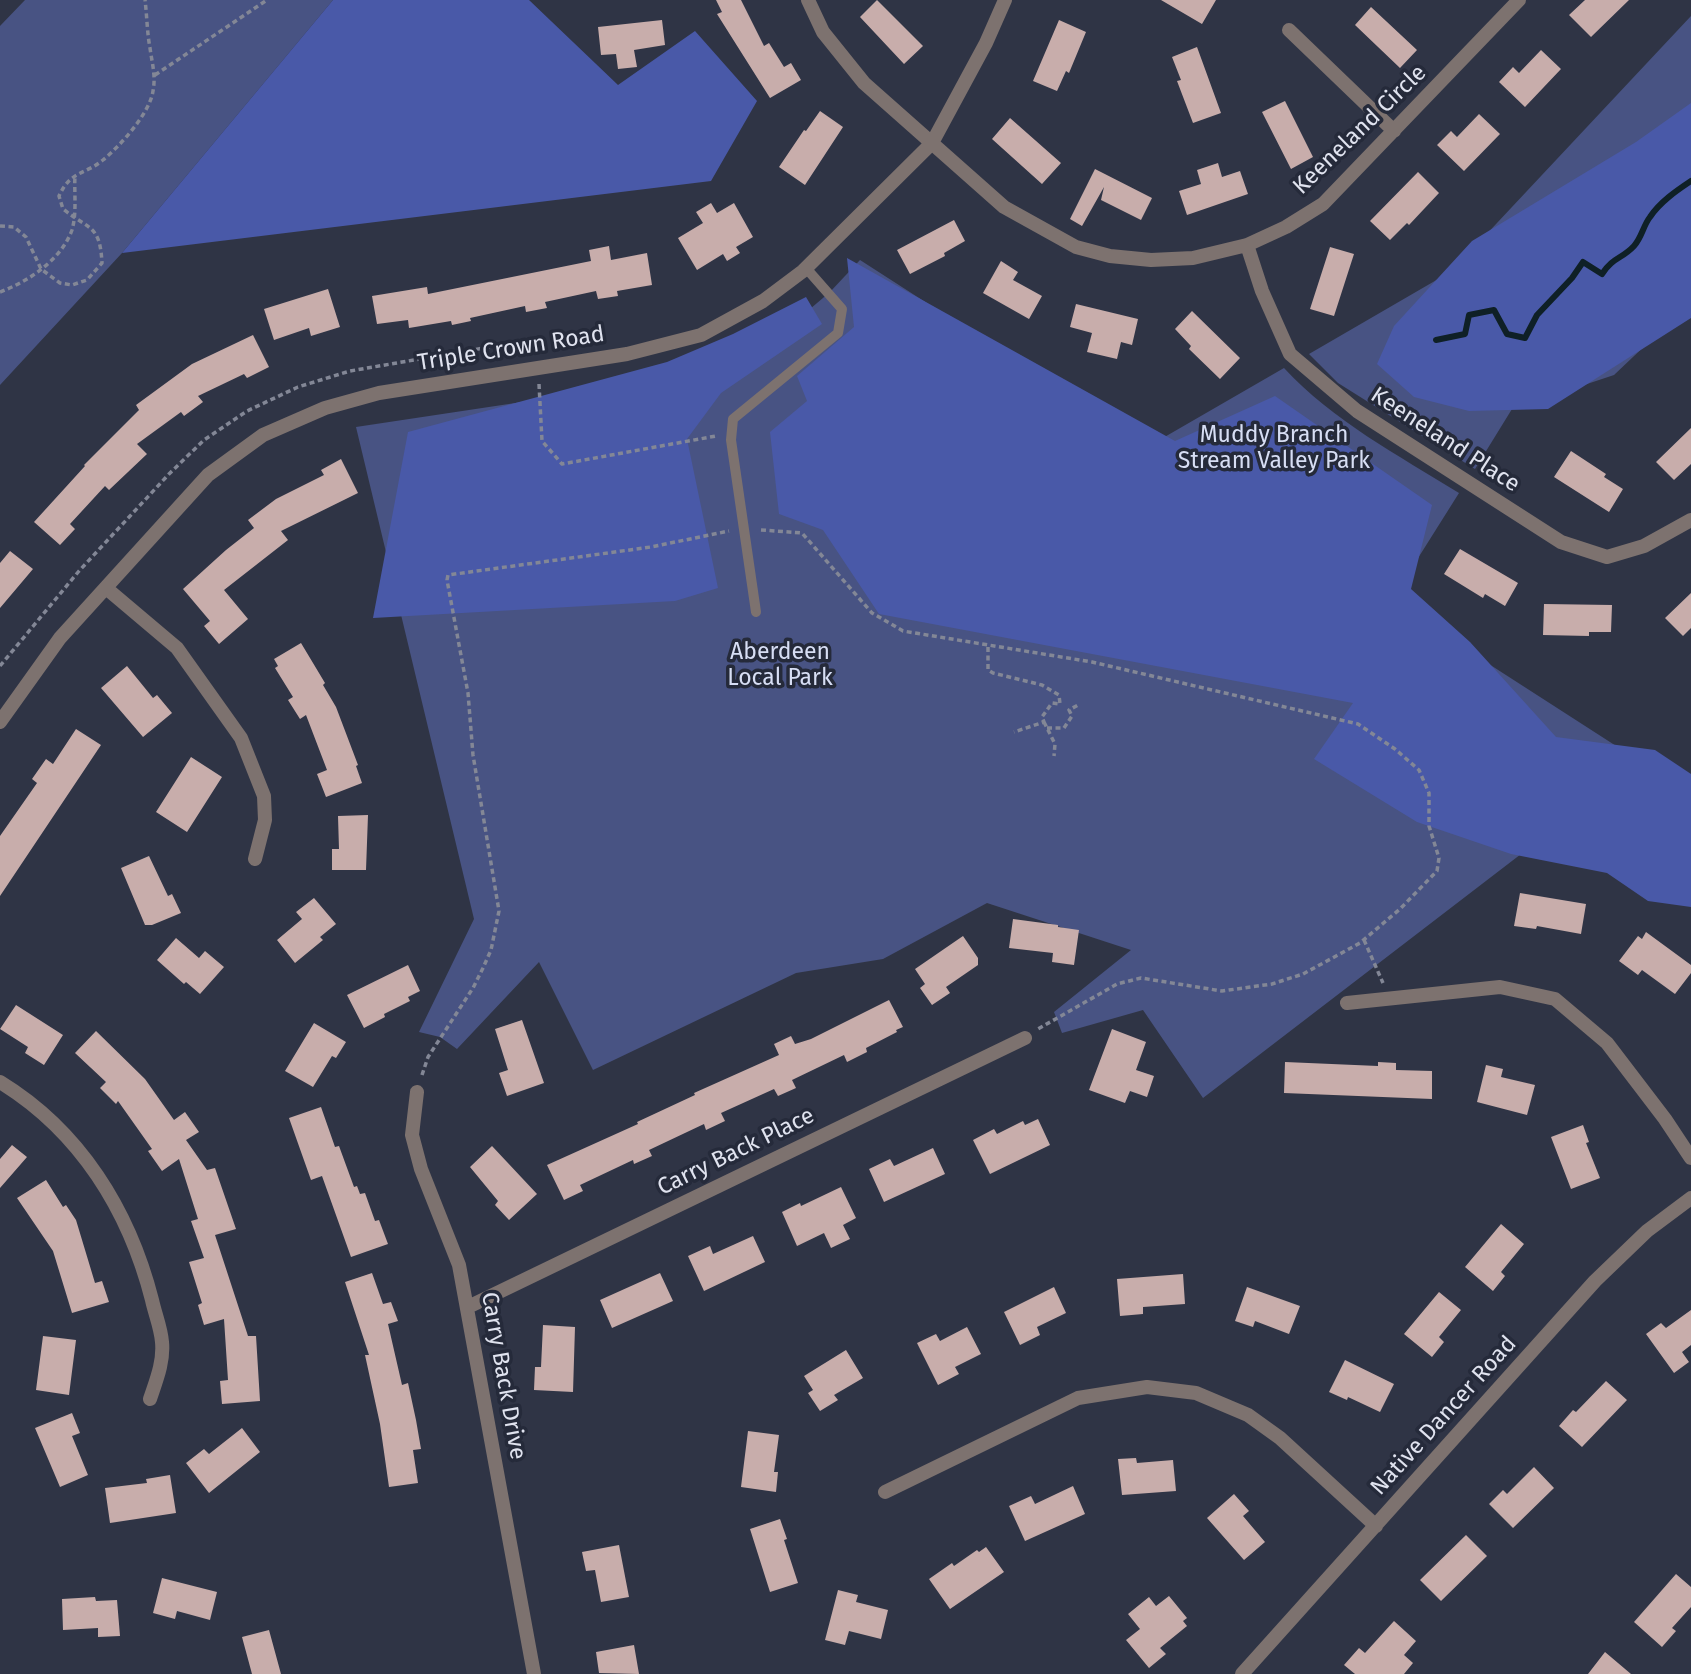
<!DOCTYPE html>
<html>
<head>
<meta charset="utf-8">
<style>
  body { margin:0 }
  canvas { display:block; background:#2f3445 }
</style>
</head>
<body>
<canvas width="1691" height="1674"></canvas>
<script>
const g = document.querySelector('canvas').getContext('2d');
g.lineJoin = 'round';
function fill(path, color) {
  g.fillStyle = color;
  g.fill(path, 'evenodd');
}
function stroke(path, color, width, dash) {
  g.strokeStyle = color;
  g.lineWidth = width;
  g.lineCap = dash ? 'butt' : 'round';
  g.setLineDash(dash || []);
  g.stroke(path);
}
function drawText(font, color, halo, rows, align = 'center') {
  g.font = font + ' "Fira Sans",sans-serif';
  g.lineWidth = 7;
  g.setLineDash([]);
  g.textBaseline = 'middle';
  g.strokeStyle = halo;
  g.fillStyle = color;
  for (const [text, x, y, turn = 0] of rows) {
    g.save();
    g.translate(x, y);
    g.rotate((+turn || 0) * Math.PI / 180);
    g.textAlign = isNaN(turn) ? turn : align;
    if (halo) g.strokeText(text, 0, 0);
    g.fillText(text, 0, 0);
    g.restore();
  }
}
const green = new Path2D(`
  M25,0H333L122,253L0,385V26Z
  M1691,16V302L1614,375L1512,409L1475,469L1338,383L1309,354L1452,271Z
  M860,260L1149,446L1284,368C1333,421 1398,455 1459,493L1391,601L1641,762L1203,1098L1143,1010L1062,1033L1054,1012L1131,950L987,903L883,959L796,973L593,1070L539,962L457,1049L440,1037L419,1032L474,919L356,427L655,382L790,326L830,292Z`);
const forest = new Path2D(`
  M333,0H529L618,85L695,31L757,101L711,181L122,253Z
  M1691,103V318L1548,409L1469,411L1414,397L1377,364L1394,326L1472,241L1636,142Z
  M847,258L1175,441L1275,396L1432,505L1411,589L1470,642L1556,737L1655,750L1691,774V907L1648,901L1607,873L1511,854L1417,822L1314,759L1353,703L879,614L823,530L779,514L770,432L807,401L797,376L854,327Z
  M806,297L822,324L721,393L687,439L718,588L675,601L373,618L408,432L667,362L733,334Z`);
const stream = new Path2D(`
  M1436,340L1465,334L1469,315L1494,310L1507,334L1525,338L1537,315L1572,278L1583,262L1602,274C1613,257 1622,259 1634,246C1642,237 1643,226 1650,217C1660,202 1676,191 1691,181`);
const building = new Path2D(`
  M716,0H741L764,46L769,43L784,67L791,63L801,80L770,98L717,14L722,12Z
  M877,0L923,46L904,64L860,17Z
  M1161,0H1216L1202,24Z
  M1585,0H1629L1591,37L1569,15Z
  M1371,7L1417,50L1400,68L1355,25Z
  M662,20L665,45L634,50L637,67L618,69L616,54L601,55L598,27Z
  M1059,20L1086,32L1069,73L1066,71L1057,91L1033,81Z
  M1197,47L1221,113L1193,123L1177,81L1181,80L1172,57Z
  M1541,50L1561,69L1525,107L1499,82L1513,67L1519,73Z
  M1285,101L1313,157L1291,169L1262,112Z
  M820,111L843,127L805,185L779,167L804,130L806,131Z
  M1479,114L1500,134L1464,171L1437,145L1451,131L1457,137Z
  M1010,118L1061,163L1042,184L992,139Z
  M1218,163L1222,177L1240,171L1248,194L1187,215L1179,191L1201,184L1197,170Z
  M1095,169L1152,198L1141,220L1101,200L1104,187L1082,226L1070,219Z
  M1418,172L1439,193L1409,225L1407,223L1390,240L1370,221Z
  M711,203L717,213L734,203L753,237L736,247L740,253L727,261L723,254L697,270L678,238L703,223L696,212Z
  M954,220L965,241L944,253L945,256L910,274L897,250Z
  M609,246L611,260L647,253L652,285L617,291L618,296L598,299L596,291L545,302L547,308L526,312L525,306L470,318L471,321L452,325L451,321L409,328L408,320L377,324L372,296L427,287L428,294L591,261L589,250Z
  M1330,247L1354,254L1334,316L1310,309Z
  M1001,261L1018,272L1013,280L1042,296L1029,319L983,293Z
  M328,289L340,327L311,336L309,328L274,340L264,309Z
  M1076,304L1138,319L1132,345L1121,342L1117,359L1087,352L1092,333L1070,327Z
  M1192,311L1240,358L1220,379L1189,349L1191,346L1175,329Z
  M253,335L269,367L247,378L244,374L198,396L203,402L184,416L181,412L137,444L147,454L109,490L105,486L70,524L75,529L60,545L34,522L85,466L84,465L139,410L136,405L192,364Z
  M1691,428V464L1674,480L1656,462Z
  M1571,451L1606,474L1604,477L1623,489L1609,512L1554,477Z
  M341,459L358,493L281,531L288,540L224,590L248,619L219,644L204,626L210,621L183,589L226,550L254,528L248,520L276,499L324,475L321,470Z
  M1460,549L1518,583L1505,606L1485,594L1483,598L1444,574Z
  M10,551L33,569L0,608V563Z
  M1691,593V628L1683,636L1665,618Z
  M1544,604L1612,605L1611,632H1589V636L1543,635Z
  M301,643L325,683L323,685L336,707L358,765L356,766L362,783L326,797L317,774L327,770L306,715L300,719L288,700L293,697L275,668L278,666L274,659Z
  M127,666L153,698L157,695L172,713L143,737L101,688Z
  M76,729L101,745L0,896V836L37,783L32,779L46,759L53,764Z
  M191,757L222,777L187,832L156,812Z
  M368,815L366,870H332V849H339L338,816Z
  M149,856L168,896L172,894L181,913L152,925H145L121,868Z
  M1520,893L1586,904L1581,934L1537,926L1536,929L1514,926Z
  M314,898L336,924L320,937L323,940L295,963L277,940L302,919L296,912Z
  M1013,919L1058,925V927L1079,930L1074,965L1052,962L1053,953L1009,948Z
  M1646,932L1691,965V973L1675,994L1642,970L1638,975L1619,961L1638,936L1642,939Z
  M963,936L978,958V965L946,987L950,993L932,1005L920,988L925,984L915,969Z
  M176,938L199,958L205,951L224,967L200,994L186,982L184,984L157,960Z
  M408,965L420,991L408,997L410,1001L384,1014L385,1017L364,1028L347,995Z
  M889,1000L903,1027L896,1030L897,1032L866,1048L867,1052L847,1062L844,1055L792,1080L796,1088L778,1096L774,1089L721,1113L725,1121L706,1130L704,1124L649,1150L652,1156L634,1164L633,1160L580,1185L583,1191L564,1200L547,1165L638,1124L637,1122L695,1095L694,1093L779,1055L774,1044L791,1036L795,1044L811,1039Z
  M16,1005L63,1035L44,1065L25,1053L28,1047L0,1029Z
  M522,1020L544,1083L507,1096L499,1073L508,1070L495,1029Z
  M314,1023L346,1042L336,1058L332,1056L313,1087L285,1071Z
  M1112,1029L1146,1042L1136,1070L1154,1076L1147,1097L1130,1091L1125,1103L1089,1090Z
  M96,1031L145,1079L174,1120L185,1112L199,1132L186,1140L207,1170L215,1168L236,1229L215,1235L248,1336H256L260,1401L222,1404L220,1381L228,1380L224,1319L204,1325L198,1305L202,1303L189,1262L204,1258L191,1221L198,1219L179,1159L162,1171L148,1151L152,1149L118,1101L116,1104L100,1088L106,1082L75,1053Z
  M1285,1062L1378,1066V1062L1396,1063V1070L1432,1071V1099L1284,1093Z
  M1486,1065L1503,1069L1501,1077L1535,1085L1527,1115L1477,1102Z
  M321,1107L335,1147L339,1146L354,1187L357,1186L360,1194L365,1193L375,1221L379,1220L388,1244L351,1257L322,1176L311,1180L289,1118Z
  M1038,1119L1050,1145L990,1174L973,1140L994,1129L997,1134L1023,1121L1025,1125Z
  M1583,1125L1589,1142L1586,1143L1600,1178L1571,1189L1551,1137Z
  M12,1145L27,1157L0,1188V1159Z
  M492,1146L537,1194L509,1220L495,1205L498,1201L470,1167Z
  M933,1148L945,1174L884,1202L869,1169L890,1159L894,1166Z
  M46,1180L63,1207L66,1205L76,1220L95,1283L102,1281L109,1302L72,1313L53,1251L17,1198Z
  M841,1187L856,1218L843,1225L850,1239L831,1248L824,1233L797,1246L782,1212L800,1203L801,1206Z
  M1501,1224L1524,1244L1501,1272L1505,1276L1493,1291L1465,1267Z
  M753,1236L765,1262L704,1291L688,1256L710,1246L713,1254Z
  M372,1273L383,1304L391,1302L398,1321L388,1324L402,1385L408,1383L416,1420L421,1449L413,1450L418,1483L389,1487L380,1424L365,1355H369L345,1282Z
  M660,1273L673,1301L612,1328L600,1300Z
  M1183,1274L1185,1304L1143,1307V1314L1120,1316L1117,1279Z
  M1054,1287L1066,1313L1037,1327L1040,1335L1020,1345L1004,1312Z
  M1247,1287L1300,1306L1289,1334L1255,1321L1253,1327L1235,1321Z
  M1439,1292L1461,1310L1439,1337L1444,1342L1432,1357L1404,1334Z
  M1691,1310V1345L1682,1352L1689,1362L1674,1373L1646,1334L1661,1323L1666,1328Z
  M543,1325L575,1327L573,1392L534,1390L535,1367H541Z
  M967,1327L981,1354L955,1367L959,1374L938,1385L917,1343L936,1334L940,1341Z
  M43,1336L76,1340L69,1395L36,1390Z
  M846,1350L863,1378L834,1395L838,1400L820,1411L808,1393L813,1390L804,1376Z
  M1345,1360L1394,1384L1380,1412L1348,1397L1347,1400L1329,1392Z
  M1606,1381L1627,1400L1582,1447L1559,1426L1573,1410L1576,1412Z
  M72,1413L80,1433L72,1436L88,1475L60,1487L35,1428Z
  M242,1428L260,1452L209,1493L186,1463L204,1449L209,1454Z
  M748,1431L779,1435L774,1472H778L776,1492L741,1487Z
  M1136,1458L1137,1463L1173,1460L1176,1491L1122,1495L1118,1459Z
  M1534,1467L1554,1488L1513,1528L1489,1504L1503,1490L1507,1494Z
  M170,1475L176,1513L110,1523L105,1488L147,1483L146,1479Z
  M1073,1486L1085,1514L1025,1541L1009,1506L1031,1496L1035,1504Z
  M1234,1494L1249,1511L1243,1516L1265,1542L1244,1560L1207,1518Z
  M780,1519L787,1539L784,1540L798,1583L770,1592L750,1529Z
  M1466,1535L1487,1556L1441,1601L1420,1580Z
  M619,1545L629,1597L601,1602L595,1570L586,1571L582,1552Z
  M986,1547L1004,1572L950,1609L929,1579L952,1563L954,1566L977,1550L979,1552Z
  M1676,1574L1691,1587V1607L1672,1628L1676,1631L1662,1647L1634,1622Z
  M162,1578L217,1592L210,1620L177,1611L175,1619L153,1613Z
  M838,1590L858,1595L856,1602L888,1610L881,1639L849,1631L845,1645L825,1640Z
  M1169,1596L1187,1618L1183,1621L1187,1626L1160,1648L1166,1654L1149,1668L1126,1640L1140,1629L1128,1614L1149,1597L1156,1606Z
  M95,1597L96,1601L117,1600L120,1636L98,1637V1628L63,1630L62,1599Z
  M1394,1621L1416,1641L1404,1655L1413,1663L1404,1674H1355L1344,1665L1359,1648L1365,1653Z
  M269,1630L281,1674H252L242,1637Z
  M634,1645L639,1674L599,1673L596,1652Z
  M1605,1652L1631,1674H1588Z`);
const path = new Path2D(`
  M155,75L267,0
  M0,226L14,227L26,237L41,269L60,283L72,285L87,280L102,263C100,224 89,230 63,209L59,196C71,170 85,175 103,160C120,146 150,113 153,91C156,76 152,63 150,48C147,32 147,16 145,0
  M0,292C29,281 61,260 72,230C77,213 74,192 75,175
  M539,384L542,441L562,464L716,436
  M761,530L802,533L872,613L903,631L1092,662L1358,724L1395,749L1419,770L1429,793V826L1439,858L1437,871L1400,909L1360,943L1303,974L1272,984L1222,991L1141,978L1117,984L1038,1029
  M988,647V670L993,673L1042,685L1059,695L1060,704L1052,703L1042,717L1044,722L1014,732
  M0,666L79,571L169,474L204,440L247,411L298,387L350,371L542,338
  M1044,722L1055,744L1054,756
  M1047,728H1064L1072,716L1069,710L1078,705
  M1364,940L1383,983
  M422,1075L428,1057L473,988L483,968L491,950L499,911L473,755L468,693L447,580L448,575L651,547L729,531`);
const service = new Path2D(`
  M756,612L731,440L733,419L838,333L842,309L806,268`);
const minor = new Path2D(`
  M808,0L823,32L864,83L1004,207L1076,247L1110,256L1151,260L1193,258L1247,245L1286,227L1323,204L1519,0
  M1289,30L1394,131
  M1247,245L1262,291L1290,354L1357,411L1561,542L1607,557L1644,546L1691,520
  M106,588L177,648L241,738L264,796L265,820L255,859
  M0,722L60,638L208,475L263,435L325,408L379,393L627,354L701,335L763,301L803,271L932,143L986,43L1005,0
  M1347,1003L1500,987L1555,999L1607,1043L1665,1119L1691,1158
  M0,1082C80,1131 129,1210 152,1300C155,1314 161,1328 162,1342C164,1362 156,1381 150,1399
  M417,1092L412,1135L421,1169L459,1265L534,1674
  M468,1307L1025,1038
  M885,1492L1078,1398L1147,1387L1196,1393L1248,1415L1280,1438L1376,1526
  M1242,1674L1595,1281L1647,1231L1691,1198`);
const streetNames = [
  ["Keeneland Circle",1360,130,-44],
  ["Triple Crown Road",511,349,-9],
  ["Keeneland Place",1445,440,33],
  ["Carry Back Place",736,1152,-26],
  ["Carry Back Drive",503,1376,80],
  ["Native Dancer Road",1444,1416,-48]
];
const parkNames = [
  ["Muddy Branch",1274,436],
  ["Stream Valley Park",1274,462],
  ["Aberdeen",780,653],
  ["Local Park",780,679]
];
fill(green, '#485383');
fill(forest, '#4959a8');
stroke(stream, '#0f2026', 6);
fill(building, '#c8adab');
stroke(path, '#838796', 3.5, [5, 3.5]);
stroke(service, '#7d726f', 10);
stroke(minor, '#7d726f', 14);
drawText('23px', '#e0e3ef', '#252a3a', streetNames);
drawText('23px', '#d7def4', '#252a3a', parkNames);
</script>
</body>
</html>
